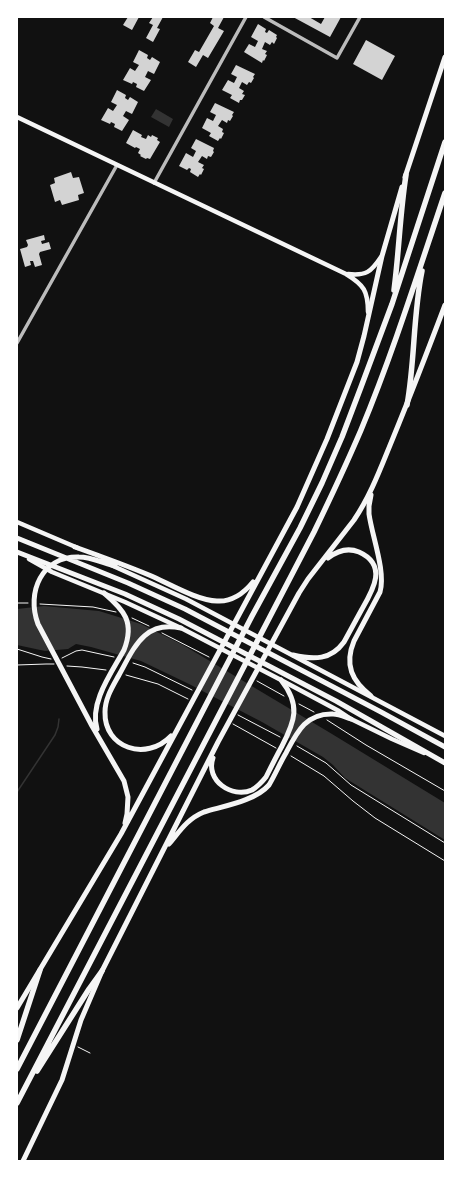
<!DOCTYPE html>
<html>
<head>
<meta charset="utf-8">
<style>
  body { margin:0 }
  #map { position:relative; width:462px; height:1178px; overflow:hidden; background:#111; font-family:"Nunito Sans",sans-serif }
  canvas { display:block }
  .frame { position:absolute; inset:0; border:18px solid #fff; pointer-events:none }
</style>
</head>
<body>
<div id="map">
<canvas width="462" height="1178"></canvas>
<div class="frame"></div>
</div>
<script>
const g = document.querySelector('canvas').getContext('2d');
g.lineJoin = 'round';
function fill(path, color) {
  g.fillStyle = color;
  g.fill(path, 'evenodd');
}
function stroke(path, color, width, dash) {
  g.strokeStyle = color;
  g.lineWidth = width;
  g.lineCap = dash ? 'butt' : 'round';
  g.setLineDash(dash || []);
  g.stroke(path);
}
const water = new Path2D(`
  M156,109L173,119L169,127L151,117Z
  M44,606L99,611L141,624L183,645L332,734L445,803V840L345,778L333,765L323,757L262,722L189,684L141,661L91,647L76,644L68,649L45,651L17,645V609Z`);
const stream = new Path2D(`
  M17,792L55,735L58,727L59,719`);
const building = new Path2D(`
  M128,17H139L132,30L123,25Z
  M153,17H163L157,28L160,29L153,42L146,38L153,25L149,23Z
  M213,17H224L218,28L224,31L208,58L203,55L196,67L188,62L195,50L199,52L214,26L210,23Z
  M293,17H309L321,24L325,17H341L330,37Z
  M258,24L266,29L265,32L267,33L269,30L277,35L276,37L277,38L274,44L272,42L270,45L265,42L262,49L267,51L265,54L267,55L264,61L263,60L262,63L244,52L249,44L255,47L258,41L251,37Z
  M366,40L395,56L382,80L353,64Z
  M139,50L148,55L147,58L150,60L152,57L160,62L154,74L148,71L145,77L151,80L144,91L136,87L137,84L133,82L132,84L123,80L130,68L135,71L139,65L133,62Z
  M236,65L255,74L253,77L254,78L251,83L249,82L247,85L242,82L239,88L244,91L242,94L245,95L242,100H240L239,103L230,98L232,95L222,90L228,80L234,83L237,77L231,74Z
  M117,90L126,95L125,98L128,100L130,97L138,102L132,114L126,111L123,116L129,120L122,131L114,127L115,124L111,122L110,124L101,120L108,108L113,111L117,105L111,102Z
  M215,103L234,112L232,115L233,116L230,121L228,120L227,123L222,120L218,126L223,129L222,132L224,133L221,139L220,138L218,141L209,136L211,133L202,128L207,118L213,121L216,115L210,112Z
  M133,130L142,135L141,137L146,139L148,135L151,137L152,135L158,138L157,140L160,142L150,159L147,158L146,159L140,156L141,155L138,153L140,149L136,147L135,148L126,143Z
  M196,139L214,148L213,151L214,152L211,157L208,156L207,159L202,156L198,162L204,165L202,168L204,169L201,175L200,174L198,177L190,172L191,169L189,168L187,170L179,166L186,153L193,157L196,151L191,148Z
  M71,172L73,178L79,177L84,193L78,195L79,200L62,205L60,200L55,202L50,185L55,183L54,178Z
  M44,235L45,240L41,241L42,244L49,242L51,249L40,252L39,254L42,265L35,267L33,261H30L31,265L25,267L20,249L27,247L28,245L26,240Z`);
const path = new Path2D(`
  M17,603H28
  M40,604L93,607L116,612
  M132,618L149,626
  M162,633L209,657
  M17,649L42,657L51,659
  M62,658L76,651L82,650L114,657
  M133,663L145,667L192,690
  M17,665L46,664H54
  M67,666L82,667L106,670
  M126,675L158,684L188,699
  M257,681L284,696
  M299,704L314,712
  M238,715L280,737
  M327,720L366,745L445,791
  M233,724L276,748
  M297,746L326,763L351,785L445,843
  M291,756L324,776L353,801L375,818L445,861
  M78,1047L90,1053`);
const minor = new Path2D(`
  M264,17L337,58L360,17
  M154,183L246,17
  M17,343L117,165`);
const secondary = new Path2D(`
  M17,117L346,274C364,285 368,291 368,312
  M348,274C366,276 371,272 381,257
  M17,522L78,548
  M29,559L52,572L125,602L181,628L281,680L339,711L351,719L392,739L424,753
  M111,565L186,599L445,736`);
const primary = new Path2D(`
  M405,177L445,57
  M371,495L369,506V514C372,536 386,572 380,592L354,641C344,665 352,681 371,696
  M17,538L128,583L185,609L381,712L445,747
  M75,547C100,556 125,565 149,575C168,583 198,601 217,601C232,602 244,593 253,582
  M17,552L125,594L179,619L336,701L445,763
  M115,566C103,563 91,557 79,557C42,556 26,592 38,624L92,726L124,781L128,797L127,814L125,823
  M293,655C314,660 331,660 344,642C350,631 356,620 362,609C373,590 388,565 359,552C347,547 337,551 328,558
  M97,729C89,703 112,672 124,650C135,622 124,610 104,593
  M171,736C146,762 104,748 105,712C105,698 113,686 119,675C134,648 144,620 181,628
  M213,758C205,780 232,799 252,790C257,787 262,782 266,777C271,767 276,757 282,746C295,721 301,705 281,680
  M169,844C180,831 187,819 204,812C224,806 255,801 269,785C275,775 280,763 286,753C297,732 306,713 333,714C339,714 345,717 351,719
  M17,1008L121,834L297,507L327,439L357,362L364,336L382,256L402,187
  M23,1161L62,1080L81,1020L102,971L218,742L299,593L308,579L354,520C371,495 381,467 393,438C411,394 428,350 445,305`);
const trunk = new Path2D(`
  M394,290C399,252 400,213 406,175
  M407,405C415,361 413,315 422,271
  M17,1040L40,970
  M17,1069L252,616L300,528L322,483L342,437L361,387L392,304L445,142
  M37,1071L89,989L102,971
  M17,1103L314,532C330,499 346,465 361,430C393,353 418,273 445,193`);
fill(water, '#333');
stroke(stream, '#333', 1.5);
fill(building, '#d3d3d3');
stroke(path, '#f5f5f5', 1);
stroke(minor, '#bcbcbc', 3.5);
stroke(secondary, '#f5f5f5', 4.5);
stroke(primary, '#f5f5f5', 5);
stroke(trunk, '#f5f5f5', 5.5);
</script>
</body>
</html>
